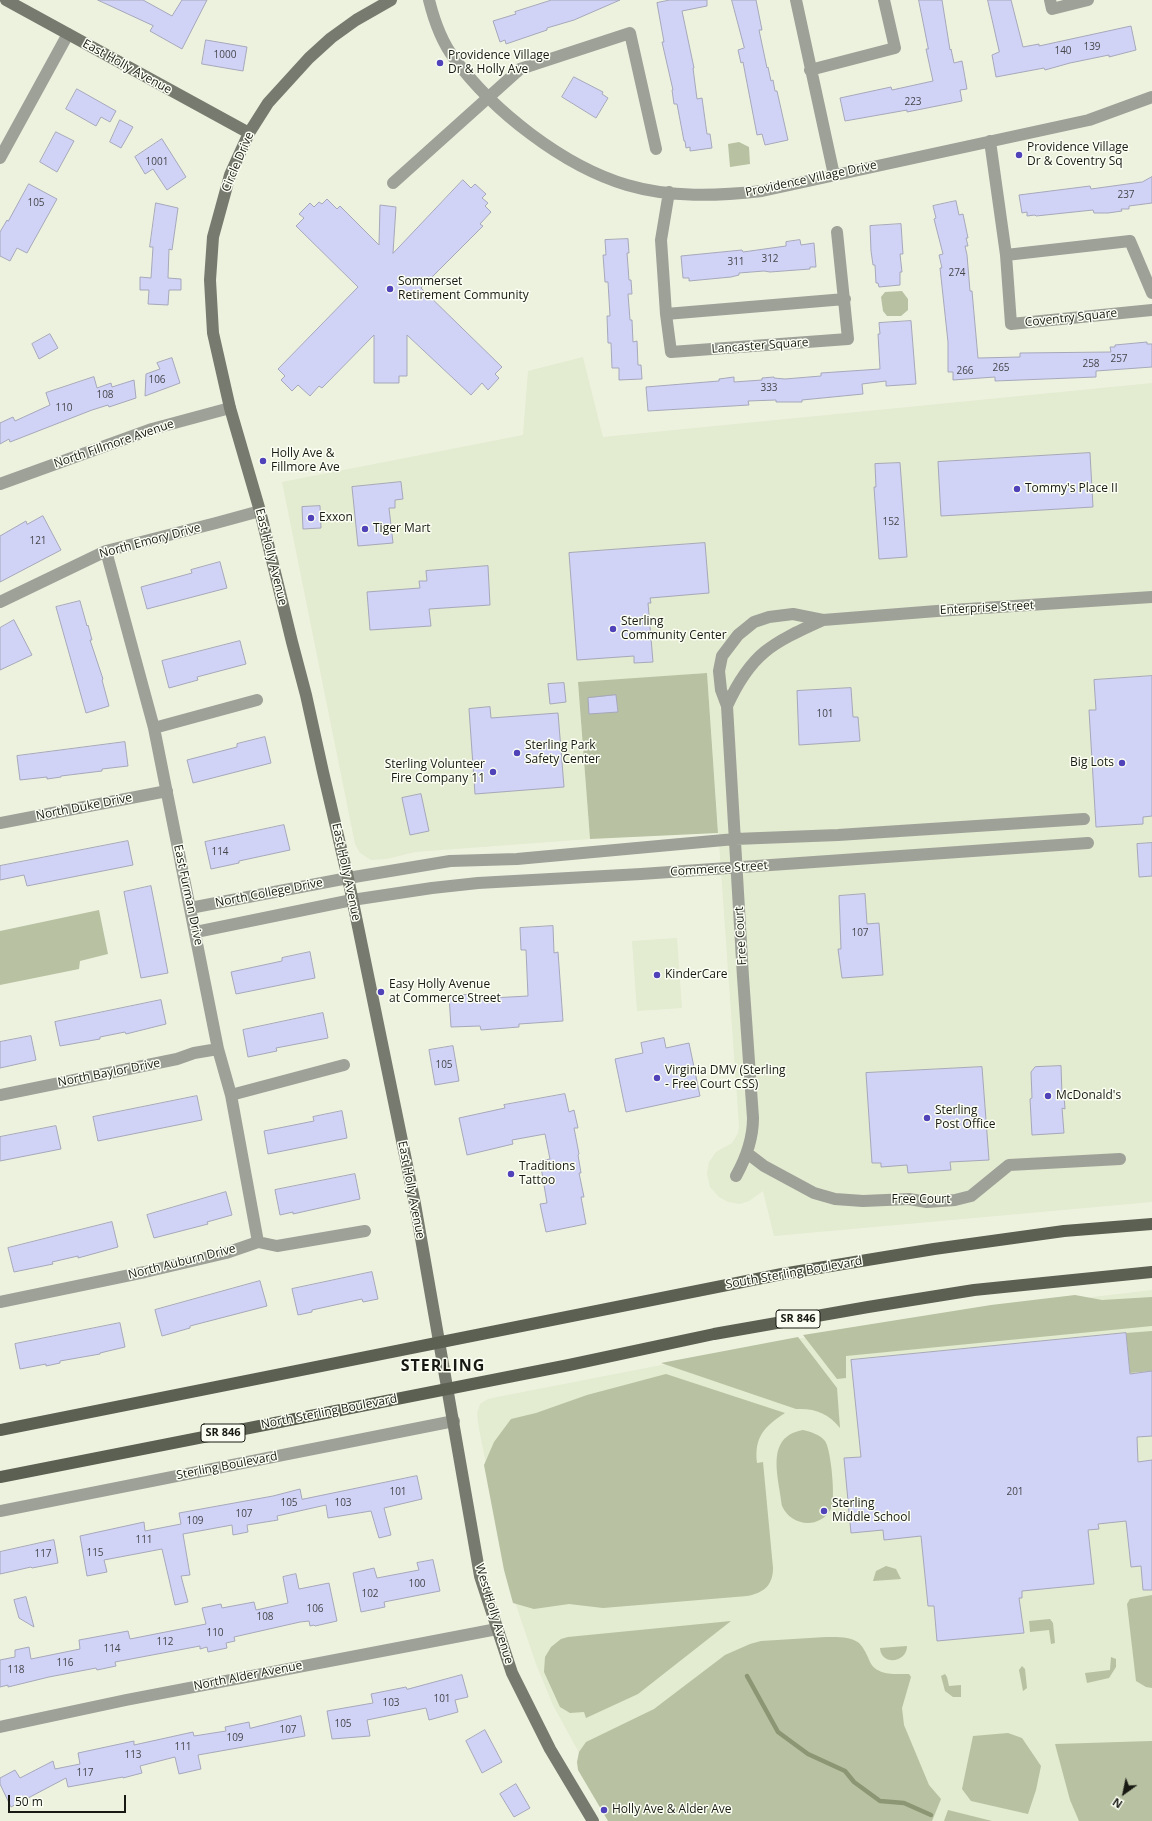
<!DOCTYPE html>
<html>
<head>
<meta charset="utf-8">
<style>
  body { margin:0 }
  #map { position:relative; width:1152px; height:1821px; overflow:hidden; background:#edf2df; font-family:"Open Sans",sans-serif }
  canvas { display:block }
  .north { position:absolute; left:1104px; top:1773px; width:40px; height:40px; -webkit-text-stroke:3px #fbfff3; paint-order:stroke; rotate:213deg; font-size:11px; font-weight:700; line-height:16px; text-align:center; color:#181913 }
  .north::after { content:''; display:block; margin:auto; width:14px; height:18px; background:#181913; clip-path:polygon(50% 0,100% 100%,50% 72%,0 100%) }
  .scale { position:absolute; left:8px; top:1795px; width:118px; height:18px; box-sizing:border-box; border:2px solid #181913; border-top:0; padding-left:5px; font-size:12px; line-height:14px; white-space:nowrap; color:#181913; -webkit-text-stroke:3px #fbfff3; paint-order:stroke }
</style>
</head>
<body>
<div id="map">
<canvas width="1152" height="1821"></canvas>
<div class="north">N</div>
<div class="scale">50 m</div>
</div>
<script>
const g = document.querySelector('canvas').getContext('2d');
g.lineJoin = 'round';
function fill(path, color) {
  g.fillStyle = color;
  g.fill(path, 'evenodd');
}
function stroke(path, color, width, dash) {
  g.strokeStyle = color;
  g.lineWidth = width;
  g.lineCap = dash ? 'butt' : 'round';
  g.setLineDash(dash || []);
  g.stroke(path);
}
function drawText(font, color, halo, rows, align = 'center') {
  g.font = font + ' "Open Sans",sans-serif';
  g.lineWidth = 3;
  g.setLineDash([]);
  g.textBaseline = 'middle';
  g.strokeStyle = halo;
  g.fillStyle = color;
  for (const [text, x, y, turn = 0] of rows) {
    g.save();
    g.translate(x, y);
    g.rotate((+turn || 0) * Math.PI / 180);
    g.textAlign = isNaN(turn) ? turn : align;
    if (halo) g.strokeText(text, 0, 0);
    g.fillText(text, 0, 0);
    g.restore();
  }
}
const built = new Path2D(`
  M583,357L603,437L1152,383V1202L774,1236L763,1191L749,1201L740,1204L728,1202L719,1197L710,1187L707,1174L709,1162L716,1152L732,1143L738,1133L739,1126L707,673L578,683L590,839L415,852L387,859L371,860L360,853L355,844L282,482L523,435L528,371Z
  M677,938L682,1008L637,1011L632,941Z
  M1152,1290V1821H619L589,1771L553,1705L536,1664L512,1593L479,1429L477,1414L480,1404L488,1399L502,1396L790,1340L965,1312Z`);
const green = new Path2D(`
  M739,142L749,147L750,164L730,167L728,144Z
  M902,291L908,299V310L901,316H887L883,311L881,297L885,292Z
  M707,673L718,833L590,839L578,682Z
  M99,910L108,954L80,961L79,969L0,985V931Z
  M1075,1295L1102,1300L1152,1297V1326L846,1356V1378L837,1379L803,1335L991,1305Z
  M1152,1331V1371L1130,1373L1126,1333Z
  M798,1337L837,1388L840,1428C828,1413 815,1408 796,1409L661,1363Z
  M666,1374L785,1413C764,1427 754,1437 757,1463L763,1462L773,1568C773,1586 763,1593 747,1596L603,1608L569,1604L534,1609L513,1603L504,1570L484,1465L494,1442L511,1419L536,1413L587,1395Z
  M803,1430C811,1432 819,1434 825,1441C831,1449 836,1500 831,1509C819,1530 791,1526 782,1506C779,1477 764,1437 803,1430Z
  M886,1566L896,1569L901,1579L873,1581L876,1571Z
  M1152,1595V1688L1146,1687L1136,1681L1127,1604L1130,1599Z
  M1050,1619L1053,1623L1055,1643L1051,1644L1049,1630L1030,1632L1029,1621Z
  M731,1621L638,1694L586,1718L584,1712L570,1713L560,1707L544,1672L545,1657L551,1647L561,1639L568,1637Z
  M826,1637C836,1637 850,1636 859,1643C864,1648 867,1655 870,1662C877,1676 896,1674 909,1674L911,1677L902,1708L904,1725L929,1785L941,1799L932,1821H608L578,1770L577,1762L579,1752L586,1742L654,1709L725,1655L750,1644L761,1641Z
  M907,1646C907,1663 881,1666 880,1648Z
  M1111,1657L1116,1659V1667L1109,1678L1087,1683L1085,1673L1110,1670Z
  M1022,1666L1025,1669L1027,1688L1023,1691L1019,1670Z
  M945,1674L947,1677L949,1686L961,1685V1697H953L945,1691L941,1676Z
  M1008,1733L1022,1738L1041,1766L1036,1790L1028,1814L971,1801L962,1789L973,1736Z
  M1152,1741V1821H1079L1070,1800L1055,1744Z
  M948,1810L992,1821H944Z`);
const stream = new Path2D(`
  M747,1676L778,1732L808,1754L845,1771L854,1782L880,1801L904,1803L931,1815`);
const building = new Path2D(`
  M98,0H143L172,16L182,0H207L182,49L150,31L153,26Z
  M552,0H620L574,20L547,28V30L506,44L505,40L500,42L493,21L516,14L515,12Z
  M670,0H707V6L682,11L694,68H693L697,99L702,98L707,134H710L712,148L690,151V147L686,148L685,141H684L677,104H674L672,90H673L662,42H664L657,3Z
  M732,0H756L762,30H759L767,68L768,67L771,81L773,80L775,91H777L788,140L765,145L762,134L757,135L743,62L741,63L738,50L744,48Z
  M919,0H942L950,50L951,49L954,63L962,61L964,72L967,89L960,90L962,101L907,112V110L845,121L840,98L891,87L892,90L933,81L926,49H928Z
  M988,0H1011L1023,47L1039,44V46L1131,26L1136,50L1109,57V55L1070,63L1045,70L1044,68L996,77L992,55L999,52Z
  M206,40L247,47L243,71L202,64Z
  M574,77L603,92L602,94L608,98L596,118L562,97Z
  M77,89L116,111L110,122L101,117L96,126L66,109Z
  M120,120L133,127L121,148L110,142Z
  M56,132L74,141L57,172L40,162Z
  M162,139L186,177L167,190L153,169L145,174L135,157Z
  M1152,177V203L1129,206V209H1121L1122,211L1108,213H1094L1093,210L1036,216L1035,215L1027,216V212L1022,213L1019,195L1090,186L1091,189L1142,182Z
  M463,180L471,188L475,184L486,194L482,198L488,203L485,206L491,212L480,224L483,226L421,288L502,367L495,374L499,378L488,390L482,383L471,395L407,335V376H399V383H374V335L322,388L319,386L310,396L298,385L292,391L281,380L285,376L278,369L358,287L296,226L304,218L299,214L310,203L314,207L319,202L322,204L327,199L337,209L340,206L379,245L380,205L396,207L393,253Z
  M29,184L57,199L27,253L17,248L10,261L0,256V232L7,220L8,221Z
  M956,201L959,215L963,214L968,238H966L968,246H965L967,255L970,291H972L978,358L1020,357V353L1111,352L1110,347H1115V345L1147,342V344H1152V367L1096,371V377L995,381V377L953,380V372H948V342L940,268H942L939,255L943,254L934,219L936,218L933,206Z
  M156,203L178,208L172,250L169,249L168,278L181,279V290H169L168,305L148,304L149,290H140V277L151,278L153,247H150Z
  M901,224L903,254H900L902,272H900V285L879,287L878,283H876L875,265H873L871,251L870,226Z
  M628,239L629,253H627L629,280H631L632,294H628L630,320H632L633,342L637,341L638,365H641L642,379L619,380V368H612L611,343H608L607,316H610L608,282H605L603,255H606L605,240Z
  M800,240L801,245L814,243L816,267H810V269L770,272L764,271L739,273V275L731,277L689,281V278H683L681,256L742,250L743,252L786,246V242Z
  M911,321L916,384L886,386V381L862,384L863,394L802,400V402H776V400L748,401L749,405L648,411L646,387L719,381V379L734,377V382L762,380V378L774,377V378L785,379L821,376V373L880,369L878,334H880L879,323Z
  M50,334L58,348L39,359L32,344Z
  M172,358L180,383L145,396L146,374L160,369L157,363Z
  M94,377L97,388L111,383L112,387L134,380L136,398L109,407L108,405L92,410L10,442L9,439L0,444V423L13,417L15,421L50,405L46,393Z
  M1090,453L1093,507L941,516L938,462Z
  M900,463L907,557L879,559L874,487H876L875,464Z
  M401,482L403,499L395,500V508H389L393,543L358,546L352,487Z
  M320,506L321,528L303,529L302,507Z
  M43,516L61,550L0,582V536L26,521L27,524Z
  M705,543L709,593L650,598L651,603H648L653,662L634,663V656L577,660L569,553Z
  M220,562L227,588L147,609L141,587L192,573L191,570Z
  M488,566L490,605L429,609L431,626L370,630L367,592L420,588L419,581H427L426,571Z
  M80,601L87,626L88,625L92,640H90L103,679L102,680L109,706L86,713L56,607Z
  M14,620L32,655L0,670V628Z
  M240,641L246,664L197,677L198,680L169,688L162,661Z
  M1152,676V816L1143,817V824L1096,827L1089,710H1096L1094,680Z
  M564,683L566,702L550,704L548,684Z
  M851,688L853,717H858L860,741L799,745L797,691Z
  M616,695L618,712L589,714L588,698Z
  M490,707L491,718L558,713L564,787L475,794L469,709Z
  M265,737L271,763L193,783L187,760L237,747V744Z
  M125,742L128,766L102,769V771L61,776V777L47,779V777L20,780L17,756Z
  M421,794L429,831L410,835L402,798Z
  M284,825L290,850L239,861V863L211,869L205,842Z
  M128,841L133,865L27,886L24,875L0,880V866Z
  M1152,843V876L1139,877L1137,844Z
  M151,886L168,973L141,978L124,892Z
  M865,894L867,924L879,923L883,975L842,978L838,949H841L839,896Z
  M553,926L554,953L558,952L563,1021L519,1024V1027L481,1030L480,1026L451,1027L449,996L473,994V999L528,996L526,950H521L520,928Z
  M310,952L315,978L236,994L231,972L282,961V958Z
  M161,1000L166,1024L126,1034L125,1032L100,1037V1039L60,1046L55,1022Z
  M323,1013L328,1038L276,1048L277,1051L248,1057L243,1030Z
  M31,1036L36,1060L0,1068V1042Z
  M664,1038L666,1048L689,1043L700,1096L626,1112L615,1059L643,1053L641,1043Z
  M453,1046L459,1081L435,1085L429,1050Z
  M1061,1066L1062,1095H1064L1065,1109L1062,1108L1064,1133L1032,1135L1030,1099L1032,1098L1031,1072L1035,1067Z
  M982,1067L989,1160L950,1162L951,1170L908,1173L907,1165L881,1167V1163H872L866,1073Z
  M565,1094L569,1112L574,1110L578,1128H574L579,1154L578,1155L581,1173H579L584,1197H581L586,1224L546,1232L540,1204L547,1203L540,1161L550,1159L545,1134L512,1140L513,1144L467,1155L459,1118L505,1108L504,1105Z
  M197,1096L202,1120L98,1141L93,1117Z
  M342,1111L347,1138L268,1154L264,1131L314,1121L313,1117Z
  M56,1126L61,1149L0,1161V1137Z
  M355,1174L360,1199L293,1214V1212L280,1215L275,1190Z
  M226,1192L232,1215L207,1222L208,1224L154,1238L147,1215Z
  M112,1222L118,1247L78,1258V1256L52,1262L53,1264L14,1272L8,1248Z
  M372,1272L378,1299L363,1302L362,1299L312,1310V1312L298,1315L292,1289Z
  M260,1281L267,1306L190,1326V1328L162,1336L155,1310Z
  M120,1323L125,1347L100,1353V1354L60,1361V1363L46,1366V1364L20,1369L15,1344Z
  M1126,1333L1130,1374L1152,1371V1436L1137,1437L1138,1462L1152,1460V1590H1143L1141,1566L1131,1567L1126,1521L1098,1524L1099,1529L1088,1530L1094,1584L1022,1591V1598H1019L1024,1633L937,1641L934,1606H928L921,1536L884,1540L883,1530L851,1533L844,1458L861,1457L851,1360Z
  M417,1476L422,1499L384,1508L391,1535L379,1538L371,1511L328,1518L326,1505L277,1516L278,1520L247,1525L248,1532L233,1535L232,1525L183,1534L190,1575L181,1576L188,1602L175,1605L162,1549L104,1560L107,1572L87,1576L80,1536L144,1522L145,1531L181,1524L179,1513L273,1496L300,1489L302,1499Z
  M54,1540L58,1563L32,1568L31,1567L0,1574V1552Z
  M433,1560L440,1591L384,1602L385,1607L361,1612L353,1573L374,1568L377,1578L419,1570L417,1563Z
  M296,1574L299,1589L329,1583L337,1621L315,1626L314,1625L310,1626L309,1621L300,1622L234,1637L235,1641L226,1643L227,1648L208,1652L207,1647L200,1649V1646L115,1662L116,1666L97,1670L96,1668L49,1677L8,1687V1685L0,1687V1660L15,1657V1650L29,1647L31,1659L80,1649L79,1640L128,1631L130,1639L206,1624L202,1608L221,1604L222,1608L254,1602L256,1610L288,1603L283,1577Z
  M26,1597L34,1627L19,1618L14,1600Z
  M462,1675L468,1697L455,1700L458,1712L429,1720L426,1708L367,1720L370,1736L332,1739L327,1711L373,1703L371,1694L406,1687L407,1689Z
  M301,1716L305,1736L198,1755L201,1769L179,1774L175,1757L140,1766L142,1773L123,1778V1777L68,1787L66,1778L11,1807L0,1784V1778L15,1770L20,1778L53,1761L55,1769L80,1764L78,1753L134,1741V1745L193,1732L194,1736L226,1731L225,1727L249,1722L250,1728Z
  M485,1730L502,1762L482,1773L466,1741Z
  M516,1784L530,1808L514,1817L500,1794Z`);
const street = new Path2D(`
  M429,0C434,20 441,41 454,58C493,111 563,166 627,185C671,198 717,196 762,191L1089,120L1152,97
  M796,0L834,175
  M1050,0L1052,9L1088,0
  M810,70L895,48L884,0
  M990,141L1006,255L1011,324L1152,310
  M0,158L68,34
  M393,183L520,69L630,33L656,149
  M669,192L661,240L666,314L671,352L848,339L837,232
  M1006,255L1130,241L1152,293
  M666,314L845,299
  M0,484L152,429L230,408
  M106,551L154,728L218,1049L231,1095L258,1242
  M0,602L106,551L216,523L260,511
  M727,706C751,653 772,643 823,620
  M154,728L257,700
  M0,823L167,791
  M190,908L348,878L450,861L517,859L735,839L838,835L1084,819
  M196,932L352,900L432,888L478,883L641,874L1088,843
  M0,1095L177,1059L194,1053L218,1049
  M231,1095L344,1065
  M747,1153L764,1166L814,1193L835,1199L863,1201L909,1199L927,1202L955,1200L971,1196L1009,1165L1120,1159
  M736,1176C746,1158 753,1139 753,1118L743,977L727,706L721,690L719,671L722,656L738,635L754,622L769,617L793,614L823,620L937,611L1152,597
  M0,1302L145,1272L226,1253L258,1242L277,1246L365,1231
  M0,1511L454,1421
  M0,1727L126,1700L497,1629`);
const secondary = new Path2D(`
  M6,0L249,133
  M391,0L356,20L331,38L309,58L268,103L249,133L230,175L213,237L210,280L213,333L230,408L260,511L292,642L306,695L323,772L348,878L415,1204L480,1576L512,1673L550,1749L593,1821`);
const primary = new Path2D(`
  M0,1430L782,1274L934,1249L1064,1231L1152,1224
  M0,1477L569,1365L714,1334L868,1307L974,1290L1152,1272`);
const markers = [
  [440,63,4,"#5042b9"],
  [1019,155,4,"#5042b9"],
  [390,289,4,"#5042b9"],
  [263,461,4,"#5042b9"],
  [1017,489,4,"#5042b9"],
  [311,518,4,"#5042b9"],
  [365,529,4,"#5042b9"],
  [613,629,4,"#5042b9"],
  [517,753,4,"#5042b9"],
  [1122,763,4,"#5042b9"],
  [493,772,4,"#5042b9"],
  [657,975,4,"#5042b9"],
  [381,992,4,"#5042b9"],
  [657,1078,4,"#5042b9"],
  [1048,1096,4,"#5042b9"],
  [927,1118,4,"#5042b9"],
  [511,1174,4,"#5042b9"],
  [824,1511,4,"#5042b9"],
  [604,1810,4,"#5042b9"]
];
const numberNames = [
  ["139",1092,47],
  ["140",1063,51],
  ["1000",225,55],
  ["223",913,102],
  ["1001",157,162],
  ["237",1126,195],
  ["105",36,203],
  ["312",770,259],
  ["311",736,262],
  ["274",957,273],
  ["257",1119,359],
  ["258",1091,364],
  ["265",1001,368],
  ["266",965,371],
  ["106",157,380],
  ["333",769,388],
  ["108",105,395],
  ["110",64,408],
  ["152",891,522],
  ["121",38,541],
  ["101",825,714],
  ["114",220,852],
  ["107",860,933],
  ["105",444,1065],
  ["101",398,1492],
  ["201",1015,1492],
  ["105",289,1503],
  ["103",343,1503],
  ["107",244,1514],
  ["109",195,1521],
  ["111",144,1540],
  ["115",95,1553],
  ["117",43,1554],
  ["100",417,1584],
  ["102",370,1594],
  ["106",315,1609],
  ["108",265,1617],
  ["110",215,1633],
  ["112",165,1642],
  ["114",112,1649],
  ["116",65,1663],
  ["118",16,1670],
  ["101",442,1699],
  ["103",391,1703],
  ["105",343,1724],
  ["107",288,1730],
  ["109",235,1738],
  ["111",183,1747],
  ["113",133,1755],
  ["117",85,1773]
];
const shields = [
  [798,1319,44],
  [223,1433,44]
];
const shieldNames = [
  ["SR 846",798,1319],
  ["SR 846",223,1433]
];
const poiNames = [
  ["Providence Village",448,56],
  ["Dr & Holly Ave",448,70],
  ["Providence Village",1027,148],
  ["Dr & Coventry Sq",1027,162],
  ["Sommerset",398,282],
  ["Retirement Community",398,296],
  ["Holly Ave &",271,454],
  ["Fillmore Ave",271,468],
  ["Tommy's Place II",1025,489],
  ["Exxon",319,518],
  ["Tiger Mart",373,529],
  ["Sterling",621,622],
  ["Community Center",621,636],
  ["Sterling Park",525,746],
  ["Safety Center",525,760],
  ["Big Lots",1114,763,"right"],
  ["Sterling Volunteer",485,765,"right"],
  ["Fire Company 11",485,779,"right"],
  ["KinderCare",665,975],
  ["Easy Holly Avenue",389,985],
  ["at Commerce Street",389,999],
  ["Virginia DMV (Sterling",665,1071],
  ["- Free Court CSS)",665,1085],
  ["McDonald's",1056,1096],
  ["Sterling",935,1111],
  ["Post Office",935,1125],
  ["Traditions",519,1167],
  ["Tattoo",519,1181],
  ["Sterling",832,1504],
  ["Middle School",832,1518],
  ["Holly Ave & Alder Ave",612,1810]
];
const streetNames = [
  ["East Holly Avenue",127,67,29],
  ["Circle Drive",238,162,-67],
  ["Providence Village Drive",811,179,-12],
  ["Coventry Square",1071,318,-6],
  ["Lancaster Square",760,346,-4],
  ["North Fillmore Avenue",114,444,-19],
  ["North Emory Drive",150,541,-15],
  ["East Holly Avenue",271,557,76],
  ["Enterprise Street",987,608,-3],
  ["North Duke Drive",84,807,-11],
  ["Commerce Street",719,869,-4],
  ["East Holly Avenue",346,872,78],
  ["North College Drive",269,893,-11],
  ["East Furman Drive",188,895,78],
  ["Free Court",741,936,-93],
  ["North Baylor Drive",109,1073,-11],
  ["East Holly Avenue",411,1190,79],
  ["Free Court",921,1200],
  ["North Auburn Drive",182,1262,-14],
  ["South Sterling Boulevard",794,1273,-10],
  ["North Sterling Boulevard",329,1412,-11],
  ["Sterling Boulevard",227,1466,-11],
  ["West Holly Avenue",494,1614,73],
  ["North Alder Avenue",248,1676,-11]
];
const districtNames = [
  ["STERLING",443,1366]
];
fill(built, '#e3ebd0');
fill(green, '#b8c1a1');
stroke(stream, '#8d9674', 4.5);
fill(building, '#d0d2f6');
stroke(building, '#a6a8ba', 1);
stroke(street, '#9ea198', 12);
stroke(secondary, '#777b6f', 12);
stroke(primary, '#5c6052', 12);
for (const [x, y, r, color] of markers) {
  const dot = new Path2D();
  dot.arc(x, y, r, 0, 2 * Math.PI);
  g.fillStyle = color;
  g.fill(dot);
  stroke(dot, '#fbfff3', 1.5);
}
drawText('10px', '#46474c', null, numberNames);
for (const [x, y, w] of shields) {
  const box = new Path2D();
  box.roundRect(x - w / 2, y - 9, w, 18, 3);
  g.fillStyle = '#fbfff3';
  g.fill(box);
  stroke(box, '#181913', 1);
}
drawText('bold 11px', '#181913', null, shieldNames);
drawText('12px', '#181913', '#fbfff3', poiNames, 'left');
drawText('12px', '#181913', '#fbfff3', streetNames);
g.letterSpacing = '1px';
drawText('bold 16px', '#181913', '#fbfff3', districtNames);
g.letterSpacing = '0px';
</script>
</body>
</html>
